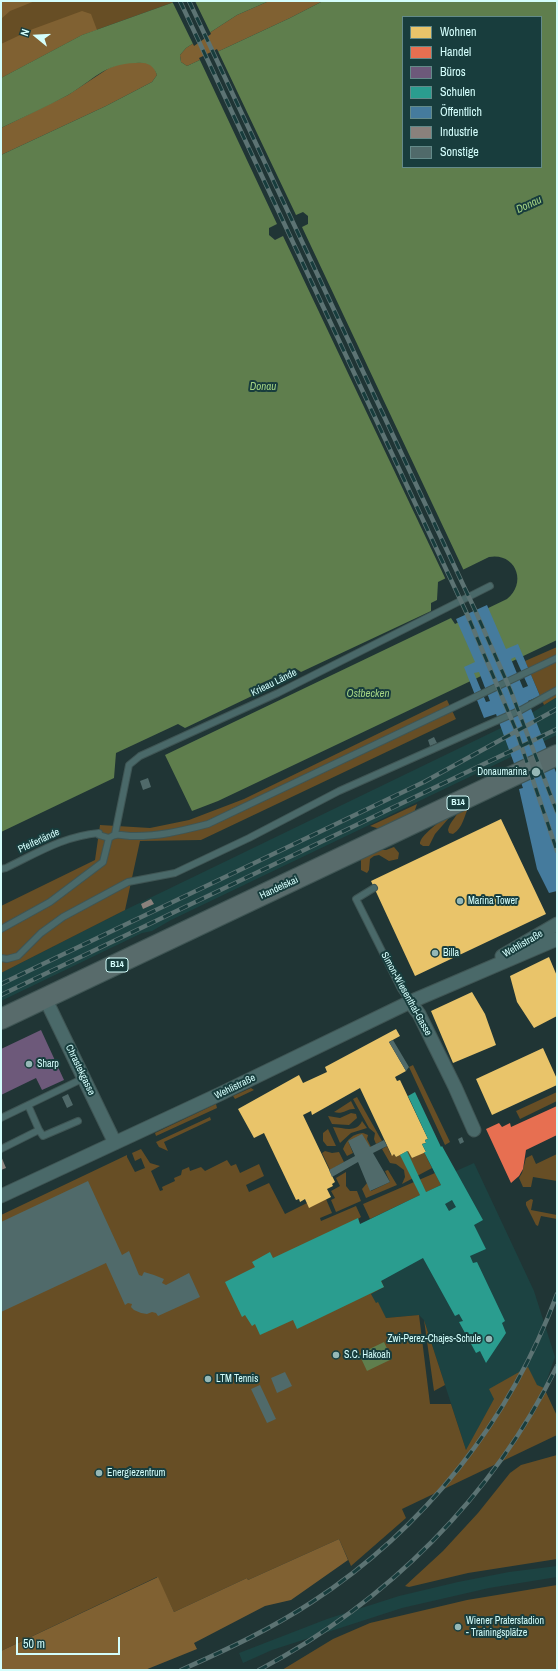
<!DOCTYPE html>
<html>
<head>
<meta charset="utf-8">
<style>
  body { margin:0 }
  #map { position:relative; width:558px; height:1671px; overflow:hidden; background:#203535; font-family:"Archivo Narrow",sans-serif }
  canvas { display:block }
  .frame { position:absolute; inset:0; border:2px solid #d4fefc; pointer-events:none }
  .legend { position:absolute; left:402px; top:16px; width:140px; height:152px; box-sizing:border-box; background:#183d3d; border:1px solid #638a89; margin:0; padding:5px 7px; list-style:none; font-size:12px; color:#d4fefc }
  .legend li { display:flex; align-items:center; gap:8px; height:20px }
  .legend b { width:20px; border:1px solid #638a89 }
  .north { position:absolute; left:16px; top:16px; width:40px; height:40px; -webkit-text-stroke:3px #183d3d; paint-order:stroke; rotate:288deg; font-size:11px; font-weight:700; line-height:16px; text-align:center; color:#d4fefc }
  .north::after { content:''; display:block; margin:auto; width:14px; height:18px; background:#d4fefc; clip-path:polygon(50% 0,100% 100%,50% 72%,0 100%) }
  .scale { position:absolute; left:16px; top:1637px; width:104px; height:18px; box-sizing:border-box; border:2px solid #d4fefc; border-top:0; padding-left:5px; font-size:12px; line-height:14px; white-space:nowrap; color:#d4fefc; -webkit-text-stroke:3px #183d3d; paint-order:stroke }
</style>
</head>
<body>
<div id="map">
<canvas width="558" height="1671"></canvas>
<div class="frame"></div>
<ul class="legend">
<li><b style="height:11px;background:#e9c46a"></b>Wohnen</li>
<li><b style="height:11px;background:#e76f51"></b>Handel</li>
<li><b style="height:11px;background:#6d597a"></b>Büros</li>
<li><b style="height:11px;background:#2a9d8f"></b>Schulen</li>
<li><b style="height:11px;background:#457b9d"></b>Öffentlich</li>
<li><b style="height:11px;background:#8a817c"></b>Industrie</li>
<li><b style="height:11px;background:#506a6a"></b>Sonstige</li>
</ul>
<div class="north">N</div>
<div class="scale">50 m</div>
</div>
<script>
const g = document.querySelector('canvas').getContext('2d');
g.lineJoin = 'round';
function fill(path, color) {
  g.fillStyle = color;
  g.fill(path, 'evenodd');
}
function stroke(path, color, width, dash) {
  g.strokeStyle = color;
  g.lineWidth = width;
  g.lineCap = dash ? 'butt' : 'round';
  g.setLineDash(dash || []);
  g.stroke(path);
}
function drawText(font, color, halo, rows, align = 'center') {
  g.font = font + ' "Archivo Narrow",sans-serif';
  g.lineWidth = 4;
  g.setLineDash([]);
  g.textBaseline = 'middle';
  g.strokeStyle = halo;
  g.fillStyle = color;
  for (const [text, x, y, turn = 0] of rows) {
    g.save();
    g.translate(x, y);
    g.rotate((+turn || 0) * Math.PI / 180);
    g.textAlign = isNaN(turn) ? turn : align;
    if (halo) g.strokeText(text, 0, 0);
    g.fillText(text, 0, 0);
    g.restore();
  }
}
const built = new Path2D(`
  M557,697V735L171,920L152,931L142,933L1,1001V973L125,910L530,714Z
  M474,1163L534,1291L555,1357L544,1388L557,1416V1435L466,1450L424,1320L419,1315L386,1318L378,1303L376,1304L371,1294L384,1287L374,1265L456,1171Z
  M557,1566V1577L489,1588L402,1608L272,1650L243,1663L239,1653L327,1619L399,1596L458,1582L509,1572Z`);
const green = new Path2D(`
  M1,1H177L82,35L1,78Z
  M557,647V697L544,705L525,661Z
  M447,700L456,719L201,840L140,841L125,910L1,973V906L95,860L100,825L150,828L189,820L244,799Z
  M417,804L414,813L380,829L370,826Z
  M461,806H469C464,816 463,828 453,834L449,833L448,830C450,821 458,816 461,806Z
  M449,815V818L435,834L429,846H423L420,844C419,836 442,820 449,815Z
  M394,847L399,853L398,859L389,861L379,855L374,856L370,859L369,870L367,873L361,870V857L369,850H386Z
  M413,1065L450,1142L445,1145L409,1067Z
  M251,1088L254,1090L235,1099L233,1096Z
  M557,1092V1101L520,1119L516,1111Z
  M357,1097L382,1141L376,1144L374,1139L375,1133L369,1128L353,1099Z
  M351,1101L355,1109C347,1108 343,1115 334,1112Z
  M216,1104L217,1108L156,1136L155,1133Z
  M351,1113L356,1114L357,1118L349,1125L332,1124L328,1116L340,1118Z
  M210,1117L211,1120L164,1142L168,1151L159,1147L156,1142Z
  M362,1121L367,1128L351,1133L340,1143L333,1127C344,1128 357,1133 362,1121Z
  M328,1129L336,1146H327L323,1141V1133Z
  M363,1133L368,1135L367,1139L371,1147L348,1141L353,1153L347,1156L343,1149C347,1139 353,1134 363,1133Z
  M387,1146L391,1155L394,1154L396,1157L408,1151L412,1158L424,1152L432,1168L402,1184L405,1177L404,1170L396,1164L390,1163L382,1149Z
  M141,1149L150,1163L160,1166L151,1171L160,1191L163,1190L162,1187L175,1181L174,1178L181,1175L182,1170L189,1167L190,1171L201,1167L205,1171L227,1160L231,1166L236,1164L240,1173L259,1164L264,1176L246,1185L249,1192L269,1183L285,1214L307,1203L309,1207L326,1199L332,1213L320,1218L321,1221L356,1206L361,1217L358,1219L374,1265L384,1287L371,1294L376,1303L378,1302L386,1318L419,1315L430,1404H451L466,1450L494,1399L489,1389L528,1367L537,1385L544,1388L557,1416V1435L402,1509L406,1518L351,1566L339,1539L248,1580L247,1578L174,1612L157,1577L1,1651V1215L127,1155V1157L135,1172L145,1168L141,1158L135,1161L132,1153Z
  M325,1151L332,1153L339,1152L344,1162L330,1170L322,1153Z
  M557,1154V1181L533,1177L531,1187H523L519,1178L522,1173L526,1158L532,1155L536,1164Z
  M388,1170L397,1185L366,1198L362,1189L367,1183L371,1191L390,1182L385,1171Z
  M346,1172V1186L350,1191H357L361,1201L336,1212L331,1200L335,1198L331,1191L340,1186L336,1178Z
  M435,1173L441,1185L370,1219L363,1204Z
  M531,1199L533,1200L531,1210L557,1215V1219L541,1216L538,1226L536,1225L526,1205V1202Z
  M424,1320L445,1385L434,1391Z
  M557,1455V1559L468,1573L409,1587L405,1586L443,1551L478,1513L510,1473L521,1465Z
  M557,1585V1670H282L333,1639L370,1623L467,1600Z`);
const forest = new Path2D(`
  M1,1H35L10,11L1,19Z
  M269,1H323L290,18L187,66L181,62L180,55L186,48L237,15Z
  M82,11L91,14L97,30L82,35L1,78V44L33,29Z
  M146,62L154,67L157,75L152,82L106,106L1,155V128L68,95L109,68L121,63Z
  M339,1539L348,1560L291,1600L265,1606L194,1643L197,1649L145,1670H1V1651L158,1577L174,1612L247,1578L248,1580Z`);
const water = new Path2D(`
  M177,1H269L237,15L186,48L180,55L181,62L187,66L290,18L323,1H557V640L218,801L192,811L165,755L451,618L455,624L507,599C528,582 515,552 489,557L438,582L437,600L431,603V611L301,672L295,668L253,687L254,695L185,728L178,724L116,753L114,778L1,832V155L106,106L152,82L157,75C153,64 146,62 136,63C103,64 94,80 68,95C46,107 23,117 1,128V78L82,35ZM403,17H541V167H403Z
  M384,1342L392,1359L367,1371L359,1354Z`);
const pier = new Path2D(`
  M172,1H195L211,34L194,46Z
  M217,49L296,215L303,212L308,216V224L302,227L464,571L446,580L283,236L275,240L269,235V228L277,224L199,58Z`);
const homes = new Path2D(`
  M501,819L546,914L415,976L371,881Z
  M549,957L557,976V1016L534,1028L517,1002L510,976Z
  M472,992L485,1014L496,1045L453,1063L431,1011Z
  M396,1029L400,1036L389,1042L406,1071L395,1077L397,1081L400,1080L428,1139L425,1140L426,1143L422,1144L426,1152L412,1158L408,1151L396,1157L394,1154L392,1156L360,1088L312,1115L311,1111L303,1115L335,1182L332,1184L333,1186L327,1189L331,1197L309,1208L305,1199L300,1202L299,1199L296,1200L264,1133L254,1138L238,1109L299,1075L303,1083L327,1072L325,1067Z
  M543,1048L557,1079V1085L492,1115L476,1079Z`);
const shops = new Path2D(`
  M557,1106V1135L526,1150L523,1169L519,1176L511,1183L486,1129L499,1123L502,1127L510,1123L511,1127Z`);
const offices = new Path2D(`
  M41,1030L64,1080L42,1090L36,1078L1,1095V1049Z`);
const schools = new Path2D(`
  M415,1092L441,1147L442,1146L483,1220L474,1225L486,1249L470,1256L473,1263L477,1262L505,1321L502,1323L506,1333L486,1363L480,1351L476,1353L459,1322L463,1321L459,1314L455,1316L423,1258L381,1281L384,1287L297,1329L293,1320L260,1335L255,1324L252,1326L245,1315L242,1317L225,1282L255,1267L252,1262L270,1252L273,1258L358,1218L360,1224L420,1195L400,1155L407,1151L426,1192L441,1185L424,1152H426L422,1144L426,1143L425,1140L428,1139L408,1096ZM452,1200L456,1207L449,1211L445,1204Z`);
const public = new Path2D(`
  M487,605L506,649L518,644L540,696L528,701L557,775V891L549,893L537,869L519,789L523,788L496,714L484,718L464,667L475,662L456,619ZM515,657L528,686L523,688L511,659ZM479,672L490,701L486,702L474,673Z`);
const industry = new Path2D(`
  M151,899L154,904L143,909L141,904Z
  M1,1156L6,1168L1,1170Z`);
const building = new Path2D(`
  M434,737L437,743L430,746L428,740Z
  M148,778L151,787L143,790L140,781Z
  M393,1040L409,1067L406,1071L389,1042Z
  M68,1094L73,1105L67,1108L62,1097Z
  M362,1134L370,1147L384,1140L387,1146L373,1153L390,1182L370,1191L358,1162L332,1177L329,1170L355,1156L348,1141Z
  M462,1137L464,1142L460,1144L458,1139Z
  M88,1181L122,1255L129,1251L139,1275L142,1276L144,1272L154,1275L164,1279L162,1283L166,1285L189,1273L200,1297L158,1316L156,1313L152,1312L147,1314L141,1313L134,1310L131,1307L132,1304L128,1303L125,1305L106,1263L1,1312V1222Z
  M285,1372L292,1386L277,1393L271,1378Z
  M260,1385L276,1419L267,1423L251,1389Z`);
const service = new Path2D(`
  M115,834L129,765L140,756L278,693L490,586
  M1,869L6,868C37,853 64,836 99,833V835L109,838
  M374,888L356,899L401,989L410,1002
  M1,929L50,902L103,862L109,838C116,833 121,835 130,836C157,837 181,831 208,824L557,658
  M1,958L7,959L18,956L41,933L63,917L128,882L175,873L249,838L339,791L521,710L557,690
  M1,1118L84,1078
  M39,1130L43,1136L78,1121
  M1,1149L39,1130L28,1105`);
const minor = new Path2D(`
  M502,956L557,924
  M45,998L115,1143
  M410,1002L419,1014L455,1087L474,1130
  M1,1196L220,1094L410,1002L557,939`);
const primary = new Path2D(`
  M1,1019L557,755`);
const rail = new Path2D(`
  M180,1L467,614L516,730L557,851
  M189,1L475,610L510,689L557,812
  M1,984L424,782L557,709
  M1,995L557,729
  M181,1670C226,1650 271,1629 312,1602C424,1529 511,1419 557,1294
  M259,1670C387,1602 493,1497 557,1366`);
const markers = [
  [536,772,5,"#95b8b6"],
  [460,901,4,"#95b8b6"],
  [435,953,4,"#95b8b6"],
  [29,1064,4,"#95b8b6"],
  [489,1339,4,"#95b8b6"],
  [336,1355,4,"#95b8b6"],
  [208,1379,4,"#95b8b6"],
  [99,1473,4,"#95b8b6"],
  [458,1627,4,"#95b8b6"]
];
const shields = [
  [458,803,22],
  [117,965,22]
];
const shieldNames = [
  ["B14",458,803],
  ["B14",117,965]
];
const streetNames = [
  ["Krieau Lände",274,683,-26],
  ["Pfeiferlände",39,841,-25],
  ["Handelskai",279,888,-25],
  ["Wehlistraße",523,944,-30],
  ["Simon-Wiesenthal-Gasse",406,994,61],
  ["Chrastekgasse",80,1070,64],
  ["Wehlistraße",235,1087,-26]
];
const poiNames = [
  ["Donaumarina",527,772,"right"],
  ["Marina Tower",468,901],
  ["Billa",443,953],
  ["Sharp",37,1064],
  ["Zwi-Perez-Chajes-Schule",481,1339,"right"],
  ["S.C. Hakoah",344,1355],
  ["LTM Tennis",216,1379],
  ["Energiezentrum",107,1473],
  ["Wiener Praterstadion",466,1621],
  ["- Trainingsplätze",466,1633]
];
const waterNames = [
  ["Donau",529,205,-25],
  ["Donau",263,387],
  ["Ostbecken",368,694]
];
fill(built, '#1c4342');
fill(green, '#674e25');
fill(forest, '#806132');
fill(water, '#5f7e4d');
fill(pier, '#203535');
fill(homes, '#e9c46a');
fill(shops, '#e76f51');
fill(offices, '#6d597a');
fill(schools, '#2a9d8f');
fill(public, '#457b9d');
fill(industry, '#8a817c');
fill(building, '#506a6a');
stroke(service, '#3f5554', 8);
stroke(minor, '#3f5554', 15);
stroke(primary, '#3f5554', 22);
stroke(service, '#4a6969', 6);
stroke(minor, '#4a6969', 13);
stroke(primary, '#586b6b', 20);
stroke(rail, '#5c7373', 4.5);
stroke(rail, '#183d3d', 3, [9]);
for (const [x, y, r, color] of markers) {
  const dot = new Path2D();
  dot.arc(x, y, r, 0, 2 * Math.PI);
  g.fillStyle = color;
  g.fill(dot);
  stroke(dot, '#183d3d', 1.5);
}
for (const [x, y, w] of shields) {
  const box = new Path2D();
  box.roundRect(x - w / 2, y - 7, w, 14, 3);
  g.fillStyle = '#183d3d';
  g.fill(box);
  stroke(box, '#d4fefc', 1);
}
drawText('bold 9px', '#d4fefc', null, shieldNames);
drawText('10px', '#d4fefc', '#183d3d', streetNames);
drawText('10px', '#d4fefc', '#183d3d', poiNames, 'left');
drawText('italic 11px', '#a3d283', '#183d3d', waterNames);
</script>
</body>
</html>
